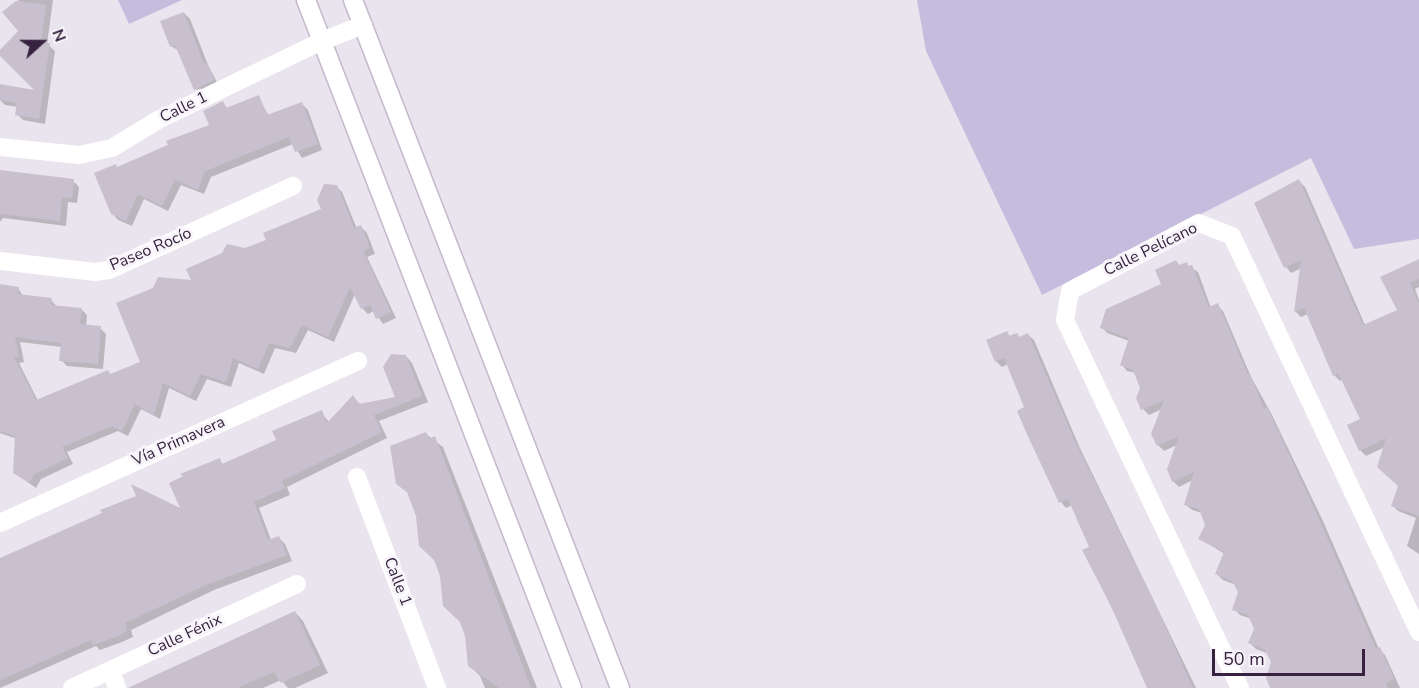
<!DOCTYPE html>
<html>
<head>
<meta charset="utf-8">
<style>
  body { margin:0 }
  #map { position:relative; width:1419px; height:688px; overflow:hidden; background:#e9e4ed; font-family:"Nunito Sans",sans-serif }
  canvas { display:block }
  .north { position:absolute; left:12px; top:12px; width:60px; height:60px; -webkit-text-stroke:4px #f7f5fa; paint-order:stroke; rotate:69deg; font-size:16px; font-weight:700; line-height:24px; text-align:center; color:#37233f }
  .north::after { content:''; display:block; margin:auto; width:21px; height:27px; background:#37233f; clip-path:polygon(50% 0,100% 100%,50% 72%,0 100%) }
  .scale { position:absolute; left:1212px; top:649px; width:153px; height:27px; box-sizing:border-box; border:3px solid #37233f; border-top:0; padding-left:8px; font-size:18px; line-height:21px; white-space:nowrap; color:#37233f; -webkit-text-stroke:4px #f7f5fa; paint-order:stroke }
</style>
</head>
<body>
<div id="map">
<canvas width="1419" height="688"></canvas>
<div class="north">N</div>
<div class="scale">50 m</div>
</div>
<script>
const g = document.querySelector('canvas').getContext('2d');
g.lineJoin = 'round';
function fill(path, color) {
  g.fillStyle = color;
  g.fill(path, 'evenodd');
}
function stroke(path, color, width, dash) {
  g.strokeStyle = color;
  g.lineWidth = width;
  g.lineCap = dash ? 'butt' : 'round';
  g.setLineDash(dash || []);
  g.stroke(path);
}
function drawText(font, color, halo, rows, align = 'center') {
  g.font = font + ' "Nunito Sans",sans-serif';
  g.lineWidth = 6;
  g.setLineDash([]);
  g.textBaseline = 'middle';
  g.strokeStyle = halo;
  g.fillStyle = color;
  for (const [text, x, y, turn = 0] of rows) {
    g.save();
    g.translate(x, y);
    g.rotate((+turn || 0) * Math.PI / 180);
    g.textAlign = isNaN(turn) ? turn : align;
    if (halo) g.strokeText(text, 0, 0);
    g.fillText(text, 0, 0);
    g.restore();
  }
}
const green = new Path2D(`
  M118,0H182L129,24Z
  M917,0H1419V239L1354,249L1311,158L1042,295L926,51Z`);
const shadow = new Path2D(`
  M19,0H53L47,44L55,51L45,124L23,120L17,114L18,107L5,105L0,100V92H38L0,54L20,31L4,12Z
  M184,13L190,19L208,65L219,86L201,95L196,89L179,51L171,46Z
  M258,97L269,116L302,104L308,110L322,150L302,158L293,144L211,177L204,194L181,185L168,211L144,199L132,226L118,220L112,213L118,168L211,125L223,103L228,109Z
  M0,171L73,181L79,187L77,203L68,202L66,226L3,218L0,222Z
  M1299,181L1305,187L1365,325L1399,311L1382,278L1419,276V287L1415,289L1419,300V554L1407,546L1416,518L1398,511L1392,505L1399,486L1385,447L1366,456L1360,450L1362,419L1343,379L1340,381L1334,375L1308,314L1301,317L1296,312L1302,268L1291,273L1286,267Z
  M336,186L342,192L357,229L361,227L367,233L375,254L367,257L396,318L383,324L374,311L368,314L362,308L355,294L334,342L308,330L296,353L275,348L264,374L239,363L231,387L207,379L196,401L169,388L160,419L141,409L128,436L118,431L67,452L73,464L41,479L36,488L15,473L17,439L0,433V285L18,288L23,296L51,300L57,307L81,309L87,315L86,326L100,328L106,334L103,369L67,366L61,360L62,347L20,342L24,362L19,363L38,401L108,372L111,375L142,363L194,282L245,250L268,241L323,210Z
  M1186,264L1198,272L1211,308L1217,305L1223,311L1251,377L1272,415L1322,519L1379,649L1385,655L1400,688H1272L1273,661L1269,654L1256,649L1250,643L1255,629L1252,619L1240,615L1234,609L1240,592L1236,585L1223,580L1217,574L1225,554L1200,539L1206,525L1202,513L1192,510L1186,505L1193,480L1179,487L1173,481L1177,445L1164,451L1158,445L1162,409L1149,415L1143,409L1137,398L1141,388L1136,373L1127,371L1122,365L1129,341L1107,333L1102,327L1163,285L1180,266Z
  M1007,333L1011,337L1017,334L1020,338L1028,335L1034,340L1079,446L1196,688H1151L1084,551L1091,548L1072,505L1066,508L1061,502L1008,364L1002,367L996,361Z
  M406,356L412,363L428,402L379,421L387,438L287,487L290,495L259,508L271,540L279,538L285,544L292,561L214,590L131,630L133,637L122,642L100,650L96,646L0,688V560L183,511L219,460L224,465L278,441L321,412L329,422L353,397L361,405L397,398Z
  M426,434L443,447L537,688H485L480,676L469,665L466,636L410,495L398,484Z
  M295,612L303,621L328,673L295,688H288L281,680L263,688H150L147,679Z`);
const building = new Path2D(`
  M16,1L46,5L41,42L50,43L39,119L15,115L17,103L0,100V84L34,90L0,56V50L18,31L2,12Z
  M184,12L204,64L207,62L214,80L194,90L175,45L170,47L160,21Z
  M259,95L267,115L302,102L318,144L295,152L289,137L205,171L198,190L175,180L162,206L138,194L126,221L111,214L94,173L116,164L117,167L168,145L166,141L209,125L203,111L223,101L226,108Z
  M0,170L74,179L72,198L62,197L60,221L0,214Z
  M1299,179L1363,325L1397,310L1380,277L1419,259V279L1410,283L1419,304V516L1391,506L1398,486L1377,467L1386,438L1359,451L1347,425L1360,419L1338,373L1333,376L1304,308L1294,312L1301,260L1284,268L1254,203Z
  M324,184L337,185L354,228L361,225L370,248L363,251L391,312L376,319L370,305L361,309L350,287L328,337L302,325L290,348L269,343L258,369L233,358L226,382L201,374L190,396L163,383L154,415L135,404L122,431L112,426L62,447L68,458L35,474L29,483L13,473L15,436L0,431V284L19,287L18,294L52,298L51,305L82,308L80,324L101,326L98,364L59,361L61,343L15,337L19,357H14L36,400L108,370L110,374L140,362L116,303L153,288L158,277L191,280L186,269L222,253L227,244L245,248L266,240L263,233L321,209L317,200Z
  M1176,260L1179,265L1187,262L1188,266L1192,265L1209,307L1218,303L1248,375L1250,374L1264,408L1267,407L1316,512L1376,649L1380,647L1394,679L1386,683L1388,688H1270L1266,678L1271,662L1265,650L1248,643L1254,629L1248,615L1232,610L1238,592L1232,581L1215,574L1224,552L1198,539L1205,525L1199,509L1184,505L1194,472L1172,482L1167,469L1179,436L1157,446L1151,434L1164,400L1141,410L1136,398L1140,388L1133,370L1120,365L1129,338L1100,328L1106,309L1161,284L1155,270Z
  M1007,331L1009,336L1017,333L1019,337L1028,333L1074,439L1159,612L1193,688H1147L1111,606L1082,550L1089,547L1068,499L1059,503L1026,432L1017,411L1024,407L1004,358L995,362L986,340Z
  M391,354L406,355L422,396L374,415L382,432L282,481L285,488L254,502L268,540L279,536L287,555L208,584L125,623L127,631L116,637L93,645L91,640L0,680V558L102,513L100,510L136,496L131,484L180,508L169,483L183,476L180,474L220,458L222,464L276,440L272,431L322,410L327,423L353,395L359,404L395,397L383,367Z
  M426,432L429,439L435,436L531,688H499L468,666L465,636L460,622L443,606L440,576L434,560L419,546L416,516L407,492L396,484L390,446Z
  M295,611L320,665L281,683L274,672L237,688H128Z`);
const street = new Path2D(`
  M0,147L79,155L112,148L158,120L322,41L363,25
  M0,261L95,272L109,270L293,186
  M357,477L437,688
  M0,523L358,361
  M111,671L117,688
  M72,688L297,584
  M1240,688L1065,320L1070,291L1199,223L1232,236L1419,632`);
const secondary = new Path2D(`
  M306,0L572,688
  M353,0L620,688`);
const streetNames = [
  ["Calle 1",184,108,-26],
  ["Paseo Rocío",151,250,-23],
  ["Calle Pelícano",1151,250,-26],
  ["Vía Primavera",179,442,-24],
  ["Calle 1",397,582,69],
  ["Calle Fénix",185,636,-25]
];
fill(green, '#c6bdde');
fill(shadow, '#0003');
fill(building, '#c8c0ce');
stroke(secondary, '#c5b7cd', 21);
stroke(street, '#fff', 18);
stroke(secondary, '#fff', 18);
drawText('16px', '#37233f', '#f7f5fa', streetNames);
</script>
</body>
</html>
